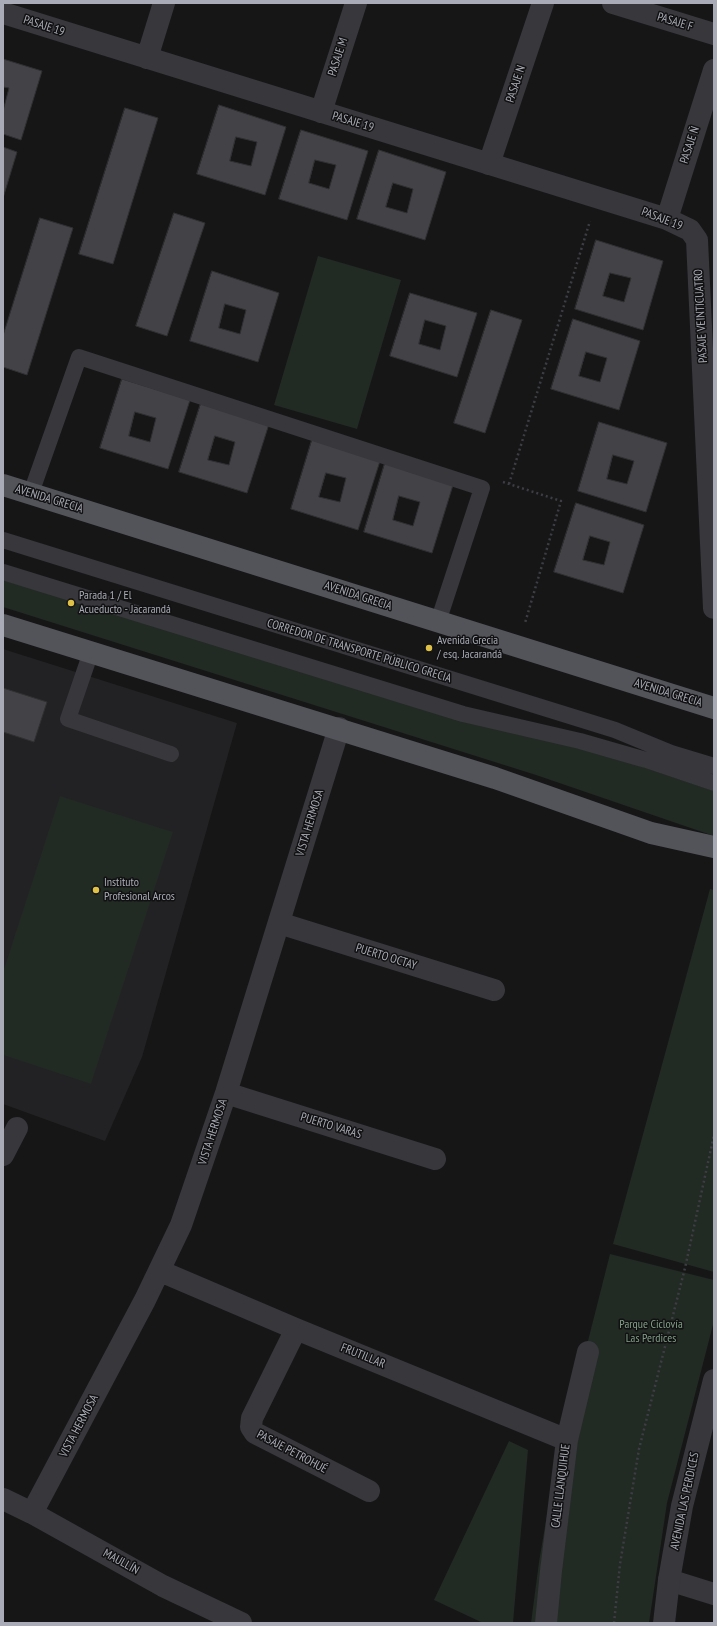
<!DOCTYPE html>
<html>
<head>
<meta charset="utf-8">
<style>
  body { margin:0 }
  #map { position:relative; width:717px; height:1626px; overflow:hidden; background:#161617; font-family:"PT Sans Narrow",sans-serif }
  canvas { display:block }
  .frame { position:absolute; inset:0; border:4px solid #a9abb6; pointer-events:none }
</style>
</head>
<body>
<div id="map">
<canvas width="717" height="1626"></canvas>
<div class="frame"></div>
</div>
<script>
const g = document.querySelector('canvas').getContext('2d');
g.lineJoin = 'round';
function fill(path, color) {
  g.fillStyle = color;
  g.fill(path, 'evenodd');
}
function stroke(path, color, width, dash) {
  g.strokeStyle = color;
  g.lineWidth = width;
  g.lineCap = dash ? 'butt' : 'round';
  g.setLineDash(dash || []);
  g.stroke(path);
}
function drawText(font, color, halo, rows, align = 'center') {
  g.font = font + ' "PT Sans Narrow",sans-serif';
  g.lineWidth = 3;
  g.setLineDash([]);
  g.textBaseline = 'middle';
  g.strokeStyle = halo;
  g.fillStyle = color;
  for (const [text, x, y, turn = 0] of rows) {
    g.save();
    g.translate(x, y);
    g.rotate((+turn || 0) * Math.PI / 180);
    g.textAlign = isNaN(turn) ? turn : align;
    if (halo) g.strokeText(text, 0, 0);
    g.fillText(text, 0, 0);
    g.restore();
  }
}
const built = new Path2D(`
  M3,649L237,723L142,1057L105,1141L3,1104Z`);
const green = new Path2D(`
  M318,256L401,280L357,429L274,405Z
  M3,580L607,755L714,791V836L536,775L3,607Z
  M60,796L173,832L91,1084L3,1055V972Z
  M710,889L714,890V1272L613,1244Z
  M610,1254L714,1280V1321L667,1503L649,1623H531L539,1562L553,1479Z
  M509,1441L528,1450L513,1623H483L434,1600Z`);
const building = new Path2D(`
  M3,59L42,71L21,140L3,134V111L9,88L3,87Z
  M219,105L286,127L265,195L197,174ZM236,137L257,142L251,166L230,161Z
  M125,108L158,118L113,264L79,254Z
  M301,130L368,151L347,220L279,199ZM315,160L336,165L329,189L309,183Z
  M3,147L17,152L3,198Z
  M379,150L446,172L425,240L357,219ZM393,183L413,189L407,213L386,207Z
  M174,213L205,223L167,336L136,326Z
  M40,218L73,228L27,375L3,367V336Z
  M596,240L663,261L643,330L575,309ZM610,273L631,278L624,302L603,296Z
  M212,271L279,293L258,362L190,341ZM225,304L246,310L240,334L219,328Z
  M410,293L477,313L457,377L390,356ZM425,320L446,326L440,350L419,344Z
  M491,310L522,320L485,433L454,423Z
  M573,319L640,341L619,410L551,389ZM586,352L607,358L600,382L579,376Z
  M122,379L190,400L168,469L100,448ZM135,412L156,418L150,442L129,436Z
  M201,403L269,424L247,493L179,472ZM215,436L235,442L229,465L208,460Z
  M599,422L667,443L646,512L578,491ZM613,455L634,461L627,484L607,479Z
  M312,440L380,461L358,530L291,509ZM326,473L346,478L340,502L319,497Z
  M385,463L453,485L432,553L364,532ZM399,496L420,502L413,526L393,520Z
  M576,503L644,525L623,593L554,572ZM590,536L610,542L604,565L583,560Z
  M3,688L47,702L34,742L3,732Z`);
const path = new Path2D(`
  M503,482L561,501L525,623
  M509,484L590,221
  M614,1623L620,1564L639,1449L685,1268L714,1135`);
const service = new Path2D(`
  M31,493L79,357L482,488L438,622
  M3,540L615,730L671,753L714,766
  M3,572L463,714L580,741L646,760L714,783
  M91,652L68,719L171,754`);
const minor = new Path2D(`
  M613,3L714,34
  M3,13L667,219L690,230L697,240L714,608
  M147,58L164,3
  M321,112L356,3
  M489,164L543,3
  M667,219L714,70
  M279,923L494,990
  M226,1093L435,1159
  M3,1155L17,1128
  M160,1271L296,1329L567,1440
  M296,1329L252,1418L251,1427L255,1433L369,1491
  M3,1499L32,1513L163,1586L241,1623
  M32,1513L145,1300L181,1225L226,1093L339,728
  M669,1580L714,1594
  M546,1623L551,1571L567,1440L588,1352`);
const tertiary = new Path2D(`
  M664,1623L669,1580L682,1506L714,1380`);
const primary = new Path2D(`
  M3,485L714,708
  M3,625L495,778L651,833L714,847`);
const markers = [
  [71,603,4,"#dec146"],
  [429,648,4,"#dec146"],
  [96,890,4,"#dec146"]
];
const streetNames = [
  ["PASAJE F",675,22,17],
  ["PASAJE 19",44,26,18],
  ["PASAJE M",338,57,-72],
  ["PASAJE N",516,84,-72],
  ["PASAJE 19",353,122,17],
  ["PASAJE Ñ",690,145,-72],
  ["PASAJE 19",662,219,21],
  ["PASAJE VEINTICUATRO",701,316,-93],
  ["AVENIDA GRECIA",49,499,17],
  ["AVENIDA GRECIA",358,596,18],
  ["CORREDOR DE TRANSPORTE PÚBLICO GRECIA",359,651,17],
  ["AVENIDA GRECIA",668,693,17],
  ["VISTA HERMOSA",310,823,-73],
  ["PUERTO OCTAY",386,957,17],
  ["PUERTO VARAS",331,1126,17],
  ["VISTA HERMOSA",213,1132,-72],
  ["FRUTILLAR",363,1356,22],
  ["VISTA HERMOSA",79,1426,-62],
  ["PASAJE PETROHUÉ",292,1452,28],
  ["CALLE LLANQUIHUE",561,1486,-83],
  ["AVENIDA LAS PERDICES",685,1501,-78],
  ["MAULLÍN",121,1562,29]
];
const poiNames = [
  ["Parada 1 / El",79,596],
  ["Acueducto - Jacarandá",79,610],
  ["Avenida Grecia",437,641],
  ["/ esq. Jacarandá",437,655],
  ["Instituto",104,883],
  ["Profesional Arcos",104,897]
];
const parkNames = [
  ["Parque Ciclovía",651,1325],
  ["Las Perdices",651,1339]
];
fill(built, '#222224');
fill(green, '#222a24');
fill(building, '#434347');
stroke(building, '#303033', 1);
stroke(path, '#3d3e43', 2.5, [2, 3]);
stroke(service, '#37373c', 16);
stroke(minor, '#37373c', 22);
stroke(tertiary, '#37373c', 22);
stroke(primary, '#53545a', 22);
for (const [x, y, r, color] of markers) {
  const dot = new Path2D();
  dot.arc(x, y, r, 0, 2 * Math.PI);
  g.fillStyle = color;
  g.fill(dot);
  stroke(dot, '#111112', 1.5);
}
drawText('12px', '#a9abb6', '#111112', streetNames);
drawText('12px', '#a9abb6', '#111112', poiNames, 'left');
drawText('12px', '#829f88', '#111112', parkNames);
</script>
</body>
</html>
